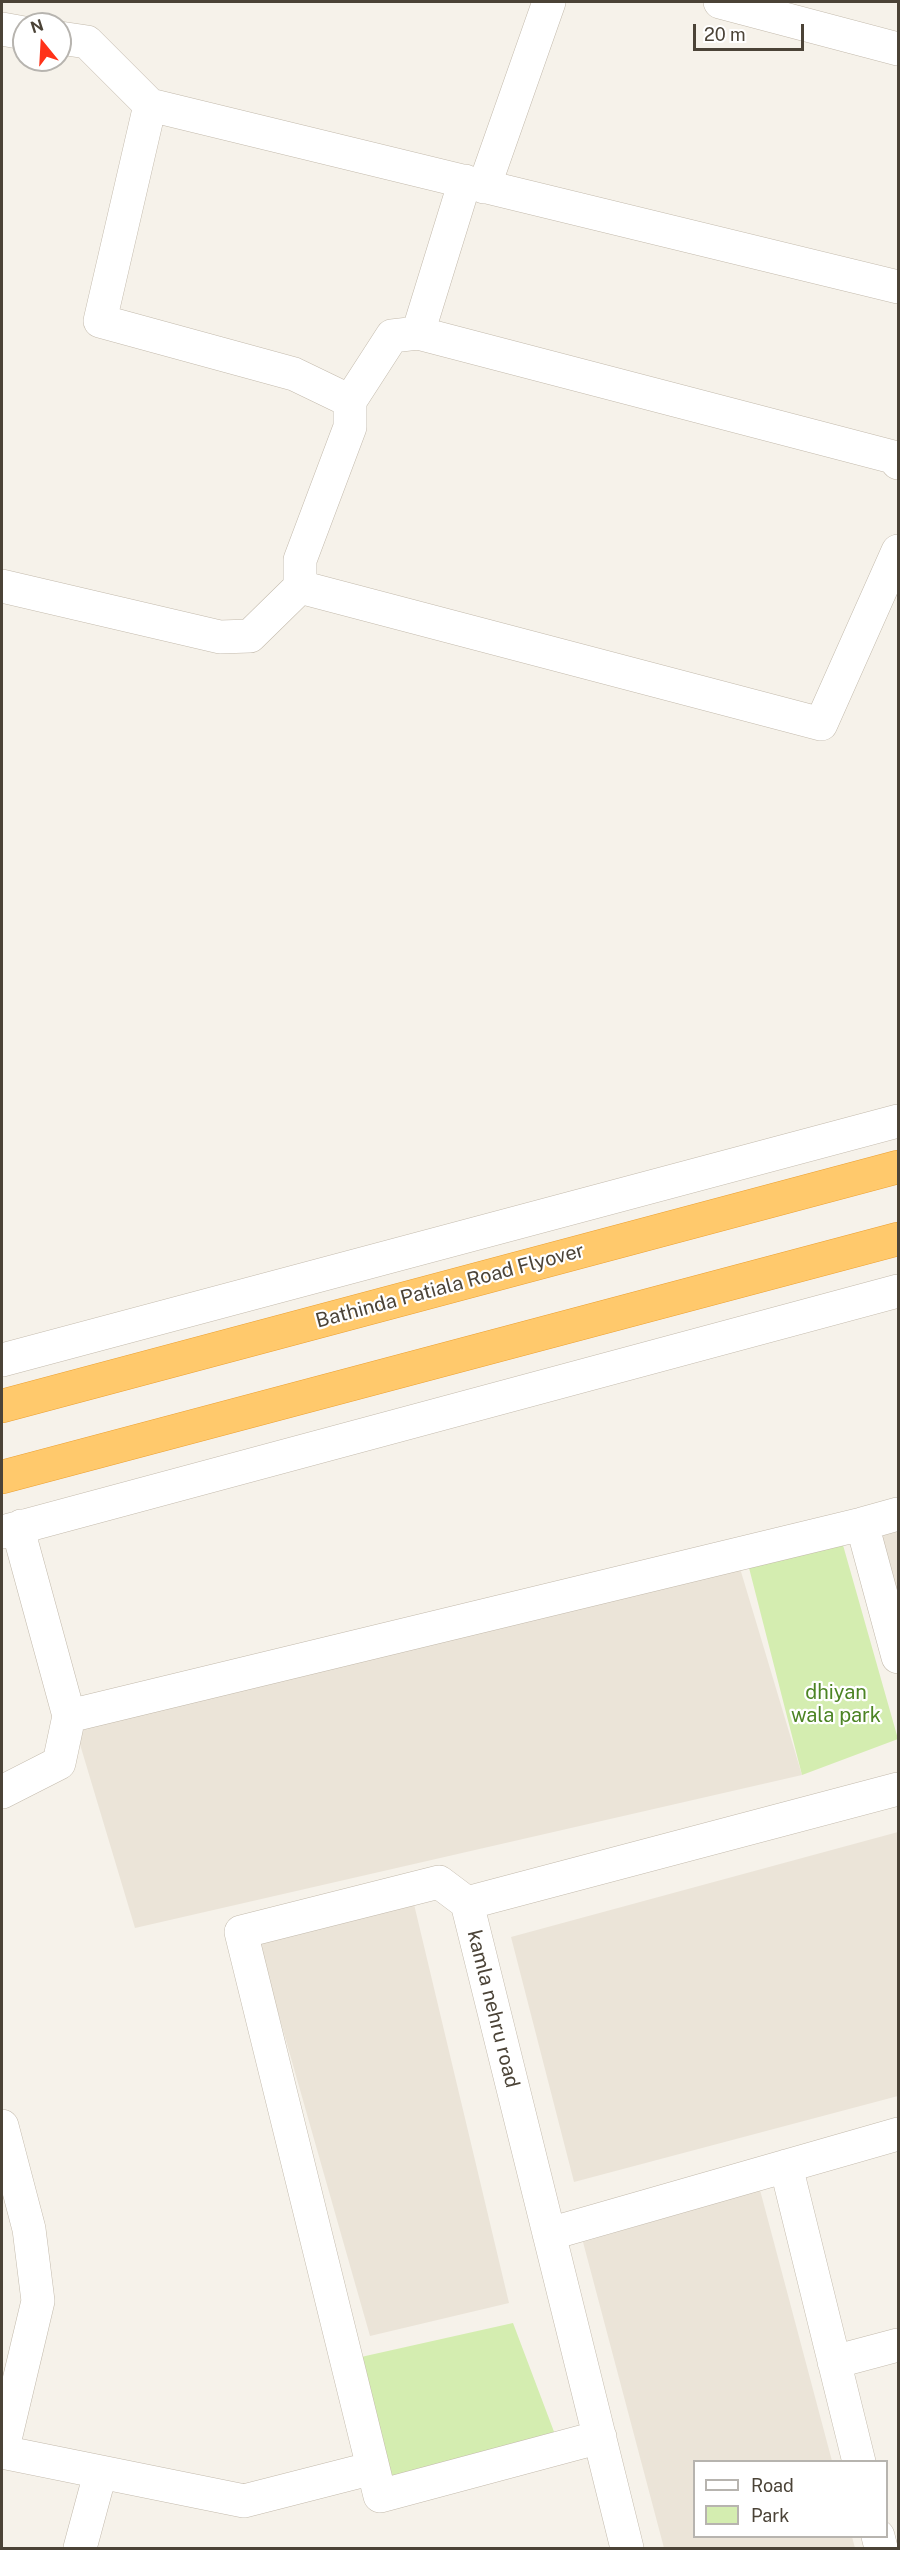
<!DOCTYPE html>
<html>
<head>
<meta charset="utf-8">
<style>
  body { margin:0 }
  #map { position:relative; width:900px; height:2550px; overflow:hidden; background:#f6f2ea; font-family:"Public Sans",sans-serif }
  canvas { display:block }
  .frame { position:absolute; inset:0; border:3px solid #4b4337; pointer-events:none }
  .legend { position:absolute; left:693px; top:2460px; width:195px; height:78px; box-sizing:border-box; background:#fff; border:2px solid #b7b4af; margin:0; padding:8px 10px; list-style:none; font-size:18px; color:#4b4337 }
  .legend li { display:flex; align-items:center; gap:12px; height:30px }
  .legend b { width:30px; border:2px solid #b7b4af }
  .north { position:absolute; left:12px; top:12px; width:60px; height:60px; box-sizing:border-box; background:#fff; border:2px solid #b7b4af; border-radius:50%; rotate:342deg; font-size:16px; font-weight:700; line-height:24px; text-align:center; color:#4b4337 }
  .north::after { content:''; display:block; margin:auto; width:21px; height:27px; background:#ff3218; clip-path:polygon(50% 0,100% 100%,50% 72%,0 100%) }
  .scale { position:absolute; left:693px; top:24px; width:111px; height:27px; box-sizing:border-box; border:3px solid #4b4337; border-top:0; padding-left:8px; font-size:18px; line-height:21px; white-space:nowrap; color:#4b4337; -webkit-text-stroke:4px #fff; paint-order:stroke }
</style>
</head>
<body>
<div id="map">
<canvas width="900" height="2550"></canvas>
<div class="frame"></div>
<ul class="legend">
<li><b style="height:8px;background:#fff"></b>Road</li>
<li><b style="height:16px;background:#d4edb0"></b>Park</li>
</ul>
<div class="north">N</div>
<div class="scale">20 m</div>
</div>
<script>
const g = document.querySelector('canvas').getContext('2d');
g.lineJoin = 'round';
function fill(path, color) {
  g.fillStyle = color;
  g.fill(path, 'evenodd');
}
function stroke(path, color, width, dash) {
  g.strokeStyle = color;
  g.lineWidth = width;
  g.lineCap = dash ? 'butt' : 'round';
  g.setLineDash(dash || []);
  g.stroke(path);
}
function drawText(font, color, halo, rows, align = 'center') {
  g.font = font + ' "Public Sans",sans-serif';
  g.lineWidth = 4.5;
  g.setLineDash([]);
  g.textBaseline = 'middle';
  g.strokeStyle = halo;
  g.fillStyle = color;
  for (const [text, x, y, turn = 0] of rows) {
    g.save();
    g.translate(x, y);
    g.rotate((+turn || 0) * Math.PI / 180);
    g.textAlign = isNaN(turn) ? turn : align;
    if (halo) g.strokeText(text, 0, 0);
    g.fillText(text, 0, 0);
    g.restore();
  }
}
const residential = new Path2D(`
  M898,1527V1602L879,1532Z
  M739,1565L802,1775L135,1928L76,1731Z
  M898,1832V2096L574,2182L511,1937Z
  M413,1900L509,2303L370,2336L258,1942Z
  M760,2190L832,2461L694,2462V2536L852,2537L855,2548H664L583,2242Z`);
const green = new Path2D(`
  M839,1531L898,1739L802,1775L747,1560Z
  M513,2323L556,2437L387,2482L361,2357Z`);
const minor = new Path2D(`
  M720,2L898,49
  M2,29L24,33
  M60,38L87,42L150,105L898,287
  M150,105L100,321L294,374L350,401
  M484,187L549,2
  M418,333L465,181
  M2,586L220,637L250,636L300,587V560L350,427V401L392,336L418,333L893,457L898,463
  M300,587L821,724L898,551
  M2,1360L898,1121
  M898,1514L862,1524L898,1657
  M21,1526L22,1544L69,1716L862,1524
  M2,1532L898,1291
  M2,1792L59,1763L69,1716
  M467,1903L439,1882L241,1932L380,2496L600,2437
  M2,2126L29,2229L38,2301L2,2452L244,2501L373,2468
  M786,2166L859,2462
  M549,2234L898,2134
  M834,2362L898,2345
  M878,2536L881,2548
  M80,2548L100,2474
  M627,2548L467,1903L898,1789`);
const highway = new Path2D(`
  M2,1406L898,1167
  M2,1477L898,1239`);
const streetNames = [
  ["Bathinda Patiala Road Flyover",450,1286,-15],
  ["kamla nehru road",493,2009,76]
];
const parkNames = [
  ["dhiyan",836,1693],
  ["wala park",836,1716]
];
fill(residential, '#ebe4d8');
fill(green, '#d4edb0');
stroke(minor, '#c3baac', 34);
stroke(highway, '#eb9f30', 34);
stroke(minor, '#fff', 33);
stroke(highway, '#ffc96c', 33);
drawText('20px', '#4b4337', '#fff', streetNames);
drawText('20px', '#4c8424', '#fff', parkNames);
</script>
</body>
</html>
